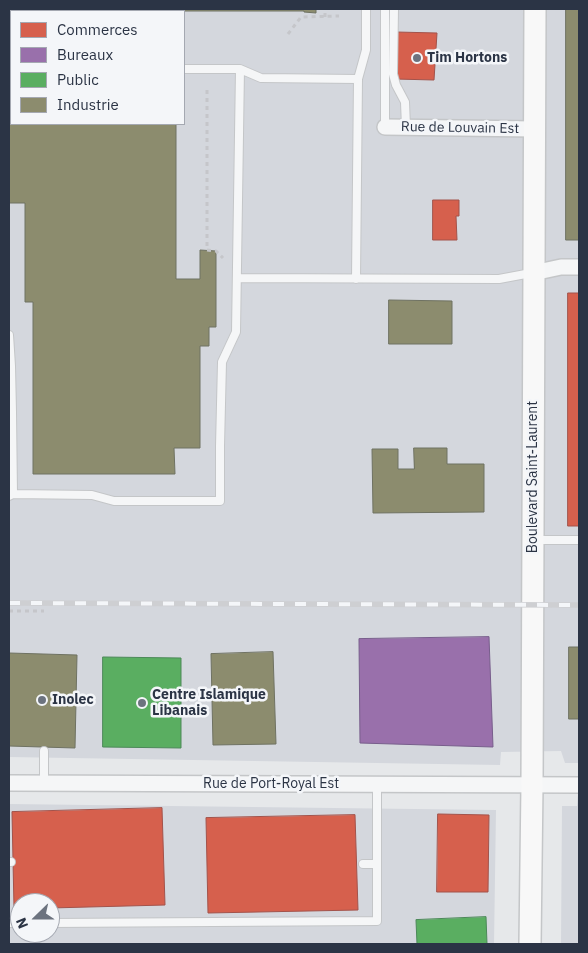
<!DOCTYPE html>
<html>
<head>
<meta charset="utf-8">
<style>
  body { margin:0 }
  #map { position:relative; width:588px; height:953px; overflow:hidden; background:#e6e8ea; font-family:"IBM Plex Sans",sans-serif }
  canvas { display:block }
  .frame { position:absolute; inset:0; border:10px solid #2b3445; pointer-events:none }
  .legend { position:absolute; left:10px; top:10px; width:175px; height:115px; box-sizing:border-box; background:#f4f6f9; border:1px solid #a4a8b1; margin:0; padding:6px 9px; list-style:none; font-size:15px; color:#2b3445 }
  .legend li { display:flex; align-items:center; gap:10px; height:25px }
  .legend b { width:25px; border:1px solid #a4a8b1 }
  .north { position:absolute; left:10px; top:893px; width:50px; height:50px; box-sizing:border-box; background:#f4f6f9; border:1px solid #a4a8b1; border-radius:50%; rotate:248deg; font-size:14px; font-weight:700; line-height:20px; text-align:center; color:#2b3445 }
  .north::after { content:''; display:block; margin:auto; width:18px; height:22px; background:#6c737f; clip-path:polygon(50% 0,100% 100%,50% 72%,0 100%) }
</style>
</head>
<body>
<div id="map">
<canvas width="588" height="953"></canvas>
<div class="frame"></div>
<ul class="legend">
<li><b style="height:14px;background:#d6604d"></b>Commerces</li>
<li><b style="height:14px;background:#9970ab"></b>Bureaux</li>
<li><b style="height:14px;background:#5aae61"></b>Public</li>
<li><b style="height:14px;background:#8c8c6e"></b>Industrie</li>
</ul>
<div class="north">N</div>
</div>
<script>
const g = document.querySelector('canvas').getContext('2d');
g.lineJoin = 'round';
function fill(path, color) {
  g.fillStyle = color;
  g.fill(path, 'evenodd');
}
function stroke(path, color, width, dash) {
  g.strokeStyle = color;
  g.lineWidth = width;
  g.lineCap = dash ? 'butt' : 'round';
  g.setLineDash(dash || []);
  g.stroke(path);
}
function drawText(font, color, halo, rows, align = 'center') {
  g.font = font + ' "IBM Plex Sans",sans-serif';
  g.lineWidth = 5;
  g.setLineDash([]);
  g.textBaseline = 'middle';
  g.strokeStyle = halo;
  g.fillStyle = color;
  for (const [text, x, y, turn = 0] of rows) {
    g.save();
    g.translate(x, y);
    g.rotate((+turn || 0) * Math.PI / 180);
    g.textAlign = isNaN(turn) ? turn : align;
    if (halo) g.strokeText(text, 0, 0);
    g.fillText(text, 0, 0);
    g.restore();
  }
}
const built = new Path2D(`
  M9,9H579V763H565L561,751L501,752L500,765L9,757ZM11,11H184V124H11Z
  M579,781V944H561L562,806H577Z
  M9,804L496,810L494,944H9ZM20,903H50V933H20Z`);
const shops = new Path2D(`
  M396,32L437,33L434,80L395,79Z
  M433,200H459V216H456L457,240H433Z
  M568,293H579V526H568Z
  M162,808L165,905L50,908V903H20V908H14L12,812Z
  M438,814L489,815L488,892H437Z
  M355,815L358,910L208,913L206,818Z`);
const offices = new Path2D(`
  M489,637L493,747L360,743L359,639Z`);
const public = new Path2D(`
  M103,657L181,658V748L103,747Z
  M486,917L487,944H417L416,920Z`);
const industry = new Path2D(`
  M74,9H316V13L304,12V11H74Z
  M566,9H579V240H566Z
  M9,110H11V124H176V279H200V250L216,251V327H209V346H200V448H174L175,474H33V302H25V203H9Z
  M389,300L452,301V344H389Z
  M414,448H447V464H484V512L373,513L372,449H398V469H414Z
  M569,647H579V719H569Z
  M273,652L276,744L213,745L211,654Z
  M9,653L77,655L75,748L9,746Z`);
const path = new Path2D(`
  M173,11V10
  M325,17V9
  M288,34L301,17L339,16
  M207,90V250L216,251L223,258
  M9,611H44`);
const lane = new Path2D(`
  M385,9V127
  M394,9L393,74L396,85L405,102L406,127
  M9,69H11
  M184,69H240L261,78L358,79
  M237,278L499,279L531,273
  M356,279L358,79L366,50V9
  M9,335L11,366L12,412L13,494
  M9,496L13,494L92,495L114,501H220V446L222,362L236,332L240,69
  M534,540H579
  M44,751V783
  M9,862H11
  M363,864H376
  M9,923H20
  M50,923L377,921V784`);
const street = new Path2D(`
  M385,127L534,129
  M533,273L561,267H579
  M9,783L579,785`);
const secondary = new Path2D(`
  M530,944L532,785L535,9`);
const rail = new Path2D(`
  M9,603L579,605`);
const markers = [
  [417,58,5,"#6c737f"],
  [42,700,5,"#6c737f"],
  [142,703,5,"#6c737f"]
];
const poiNames = [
  ["Tim Hortons",427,58],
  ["Centre Islamique",152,695],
  ["Libanais",152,711],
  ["Inolec",52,700]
];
const streetNames = [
  ["Rue de Louvain Est",460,128,1],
  ["Boulevard Saint-Laurent",533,477,-90],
  ["Rue de Port-Royal Est",271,784]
];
fill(built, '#d4d7dd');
fill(shops, '#d6604d');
stroke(shops, '#a3534b', 1);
fill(offices, '#9970ab');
stroke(offices, '#785e8c', 1);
fill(public, '#5aae61');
stroke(public, '#4c8959', 1);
fill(industry, '#8c8c6e');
stroke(industry, '#6f7262', 1);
stroke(lane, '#c4c6c8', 10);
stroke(street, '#c4c6c8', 18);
stroke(secondary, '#c4c6c8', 24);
stroke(path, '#c5c6ca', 3, [4, 4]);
stroke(lane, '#f5f6f7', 8);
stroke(street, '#f5f6f7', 15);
stroke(secondary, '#f8f8f8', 21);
stroke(rail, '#cecfd2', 5.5);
stroke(rail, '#f4f6f9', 4, [11]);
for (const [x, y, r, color] of markers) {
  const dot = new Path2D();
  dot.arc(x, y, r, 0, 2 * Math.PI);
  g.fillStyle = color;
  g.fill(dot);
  stroke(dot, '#f4f6f9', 2);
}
drawText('bold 14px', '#2b3445', '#f4f6f9', poiNames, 'left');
drawText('14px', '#2b3445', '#f4f6f9', streetNames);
</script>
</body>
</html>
